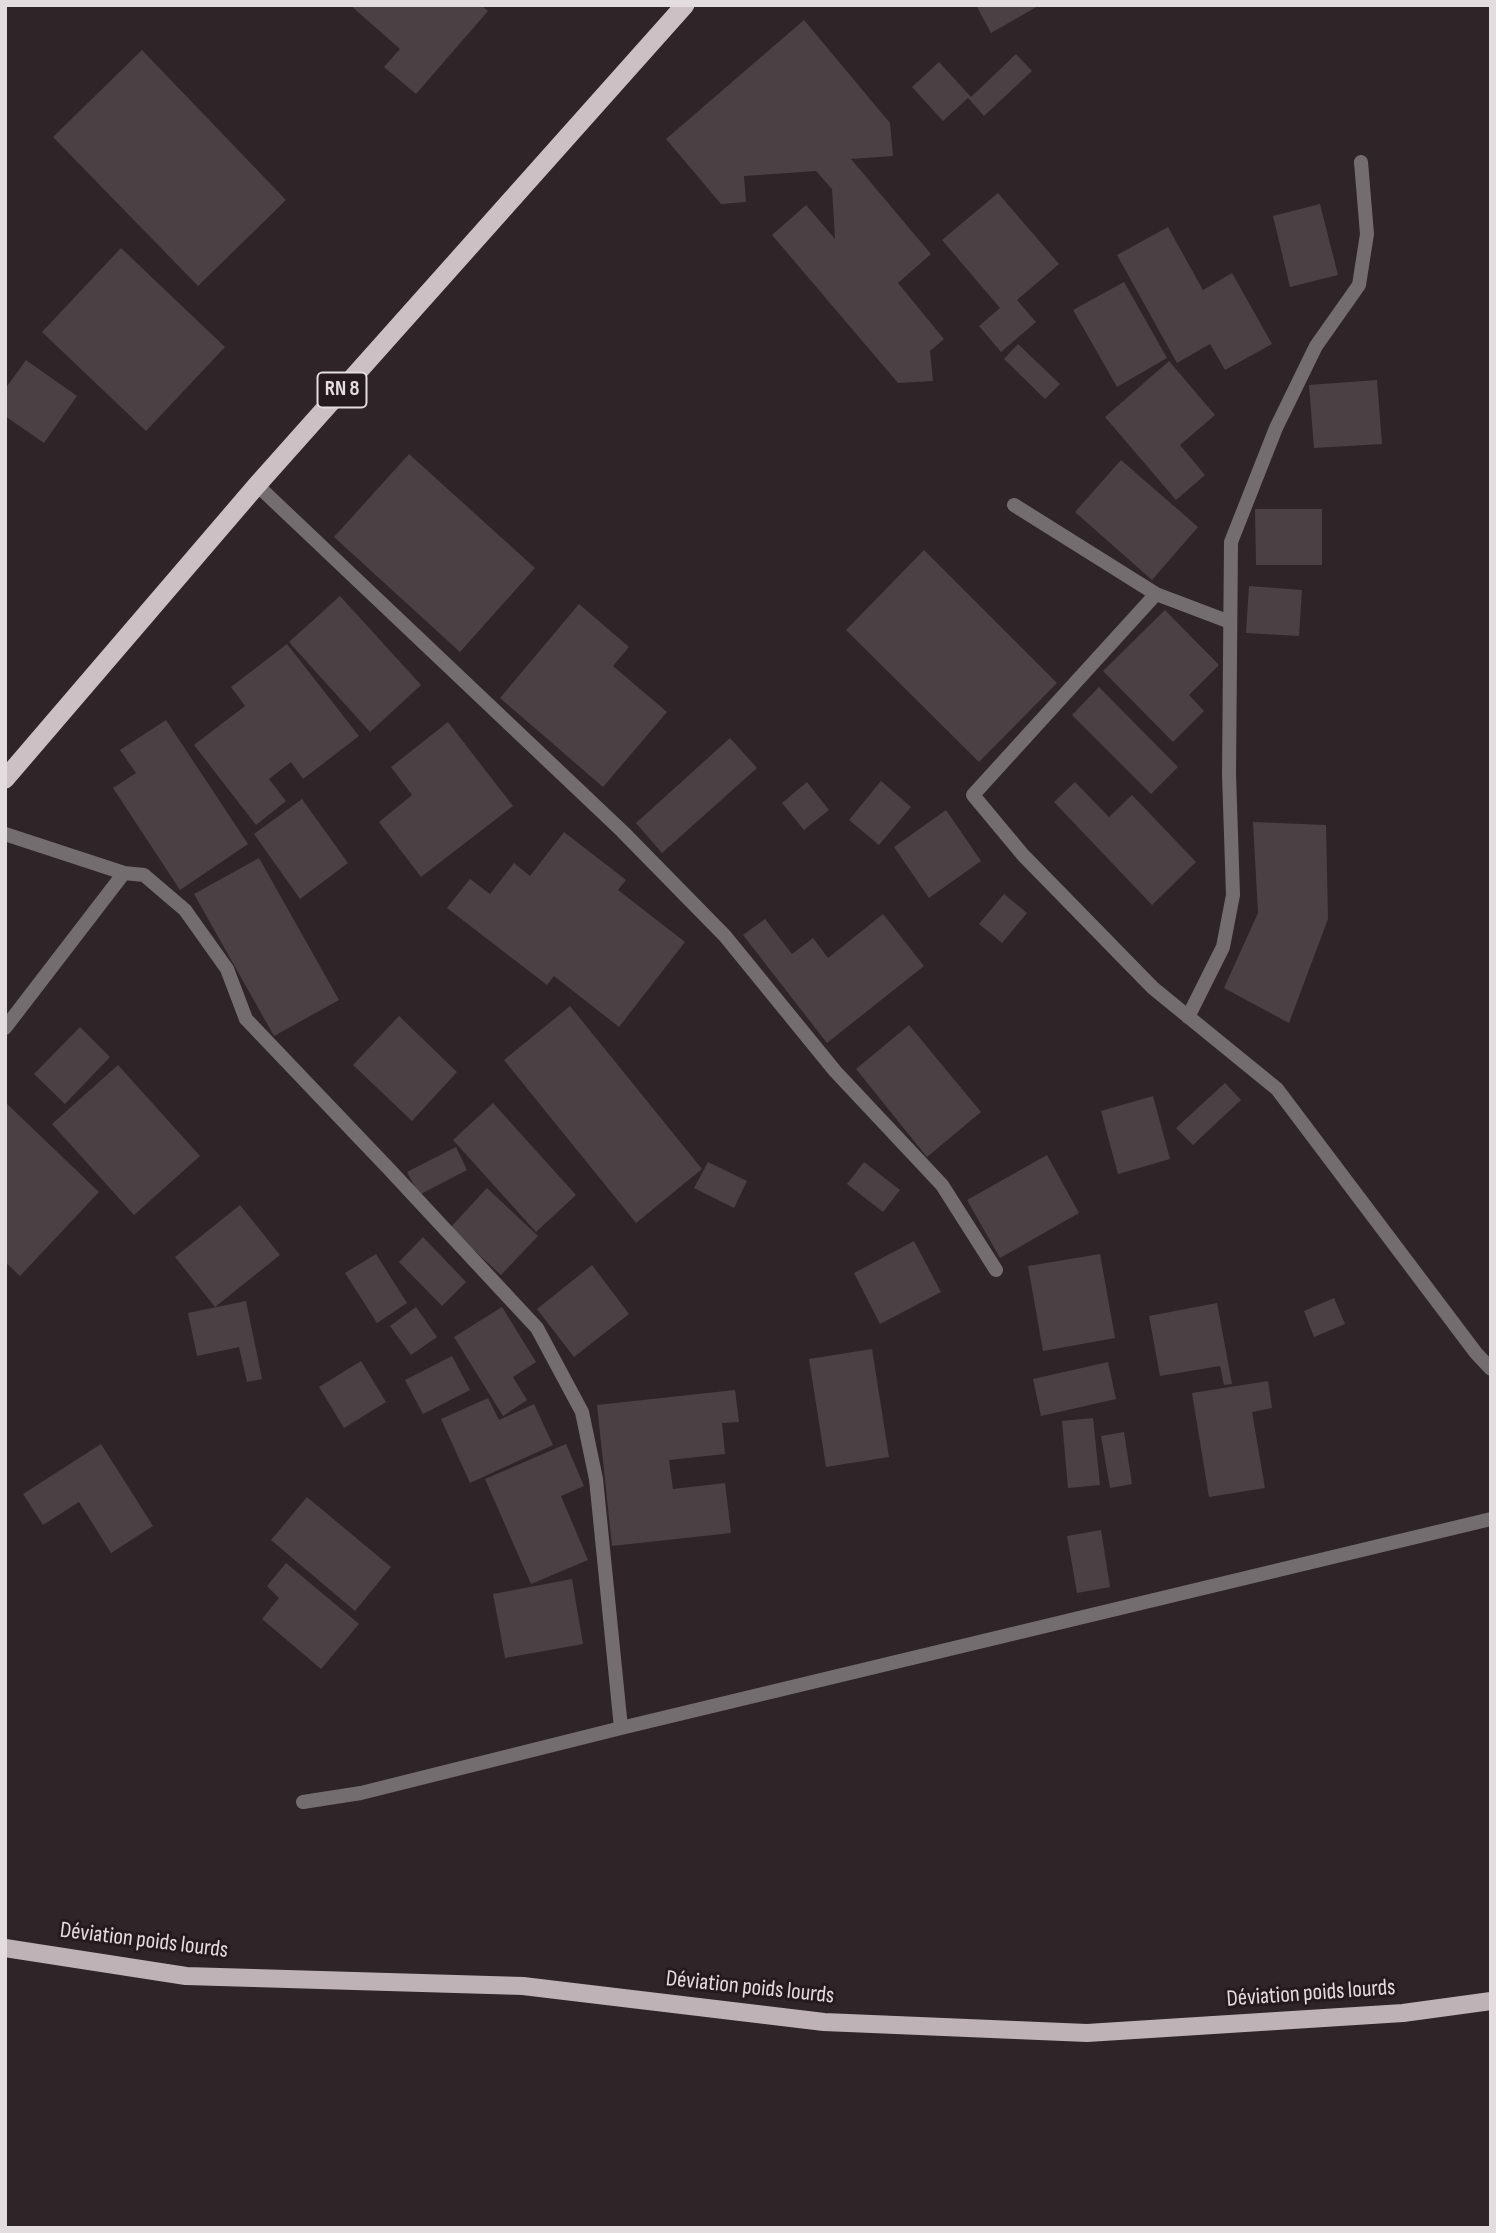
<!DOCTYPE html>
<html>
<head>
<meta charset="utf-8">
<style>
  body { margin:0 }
  #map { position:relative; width:1496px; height:2233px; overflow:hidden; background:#2f2529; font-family:"Sofia Sans Condensed",sans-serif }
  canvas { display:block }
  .frame { position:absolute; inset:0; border:7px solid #e4dddf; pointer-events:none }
</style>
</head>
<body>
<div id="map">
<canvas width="1496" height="2233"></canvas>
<div class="frame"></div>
</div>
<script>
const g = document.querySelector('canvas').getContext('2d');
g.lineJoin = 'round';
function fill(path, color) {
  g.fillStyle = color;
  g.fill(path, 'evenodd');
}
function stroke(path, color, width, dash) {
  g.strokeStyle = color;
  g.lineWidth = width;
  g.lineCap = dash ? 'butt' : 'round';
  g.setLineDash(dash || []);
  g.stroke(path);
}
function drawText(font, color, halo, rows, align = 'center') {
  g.font = font + ' "Sofia Sans Condensed",sans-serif';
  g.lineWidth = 6;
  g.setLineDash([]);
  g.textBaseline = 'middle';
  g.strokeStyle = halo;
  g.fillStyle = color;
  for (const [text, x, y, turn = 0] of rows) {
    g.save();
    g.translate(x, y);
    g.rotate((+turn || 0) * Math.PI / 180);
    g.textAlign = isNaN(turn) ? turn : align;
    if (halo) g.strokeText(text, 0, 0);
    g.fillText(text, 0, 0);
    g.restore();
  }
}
const building = new Path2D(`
  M350,5H481L488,11L416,94L384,67L400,49Z
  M976,5H1040L991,33Z
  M804,20L890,123L893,156L851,159L931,254L898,283L944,339L930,351L933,381L898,383L772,235L806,205L835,239L832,189L816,171L744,176L746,202L721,204L666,139Z
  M142,50L286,200L198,286L53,137Z
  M1016,54L1032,71L984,116L968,98L943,121L912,87L939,62L971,97Z
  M998,193L1059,264L1017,300L1036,322L1001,352L979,326L1000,308L942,240Z
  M1320,204L1338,275L1290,287L1273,216Z
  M1168,227L1203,290L1232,273L1272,344L1225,370L1210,344L1177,363L1117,255Z
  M121,248L225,347L146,431L42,332Z
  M1124,282L1167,358L1117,387L1073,310Z
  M1018,344L1060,384L1045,399L1004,359Z
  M26,360L77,396L44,443L5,416V389Z
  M1169,361L1215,415L1180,445L1205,475L1176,500L1105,417Z
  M1377,380L1382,444L1314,448L1309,385Z
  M409,454L535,568L460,652L334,537Z
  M1121,460L1198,527L1152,580L1075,512Z
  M1255,509H1322V565H1256Z
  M924,550L1057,683L979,762L846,630Z
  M1249,586L1302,590L1299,636L1246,633Z
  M340,596L421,685L370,732L289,642Z
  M579,604L629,647L613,666L667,712L603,787L500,698Z
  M1165,610L1219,665L1189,695L1204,711L1173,742L1103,671Z
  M287,644L359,736L303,779L291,762L269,779L286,801L256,825L194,745L245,706L231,687Z
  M1099,687L1178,767L1151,794L1072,715Z
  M166,720L248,844L180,890L113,788L136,773L120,750Z
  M448,722L513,806L421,877L379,822L412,795L391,767Z
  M730,738L757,768L662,853L636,823Z
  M881,781L911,807L879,845L849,820Z
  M807,782L829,810L804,830L782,803Z
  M1075,782L1109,817L1132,795L1196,862L1152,905L1054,802Z
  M302,799L348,863L300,899L254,834Z
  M946,810L981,861L929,898L894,847Z
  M1253,822L1326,825L1328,919L1289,1023L1224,988L1258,913Z
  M564,832L626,880L618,890L685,942L619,1027L554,976L547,985L447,908L470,879L490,894L514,863L530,876Z
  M259,858L339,1000L274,1036L194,894Z
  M1004,894L1027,913L1002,943L979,924Z
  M883,914L924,966L827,1043L743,935L765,919L792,954L813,938L828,958Z
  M570,1006L702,1169L636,1223L504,1060Z
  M399,1016L457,1072L412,1121L353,1065Z
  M909,1025L981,1112L927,1157L856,1069Z
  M80,1027L110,1057L65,1104L34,1074Z
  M118,1065L200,1156L134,1215L52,1124Z
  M1225,1083L1241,1100L1193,1145L1176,1128Z
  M1153,1096L1170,1159L1118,1174L1101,1111Z
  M5,1102L99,1192L20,1276L5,1262Z
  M493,1103L576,1195L536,1232L453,1140Z
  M456,1147L467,1170L419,1195L407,1172Z
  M1047,1155L1079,1213L1000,1258L967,1200Z
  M708,1162L747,1181L734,1208L694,1188Z
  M864,1162L900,1190L883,1212L847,1184Z
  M487,1188L538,1236L501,1275L450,1228Z
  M240,1205L280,1255L215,1307L175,1257Z
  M423,1237L466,1282L442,1306L399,1262Z
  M914,1241L941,1292L880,1324L854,1273Z
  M376,1254L407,1303L377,1323L345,1273Z
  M1100,1254L1115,1338L1043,1351L1028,1266Z
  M592,1265L629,1314L574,1357L537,1309Z
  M1334,1298L1345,1324L1314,1337L1304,1311Z
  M246,1301L262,1379L247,1382L239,1347L197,1356L188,1313Z
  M1217,1303L1232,1384L1224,1385L1220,1366L1160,1376L1149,1316Z
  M416,1307L437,1337L411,1355L390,1326Z
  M502,1307L536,1362L513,1377L527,1400L503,1416L454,1337Z
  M872,1349L889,1457L826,1467L809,1359Z
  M452,1356L470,1390L423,1414L405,1380Z
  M361,1361L386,1402L344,1428L319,1387Z
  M1108,1362L1116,1399L1041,1416L1033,1379Z
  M1268,1381L1272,1408L1252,1412L1265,1488L1209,1497L1192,1393Z
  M735,1390L739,1422L722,1423L725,1454L669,1460L673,1489L725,1483L731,1533L612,1546L597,1405Z
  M488,1398L499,1420L534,1404L553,1445L470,1483L441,1419Z
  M1093,1418L1100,1485L1068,1488L1062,1421Z
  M1124,1432L1132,1484L1110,1488L1101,1436Z
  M101,1444L153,1526L111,1553L79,1502L43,1525L23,1494Z
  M566,1444L584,1486L561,1496L588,1560L531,1584L485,1479Z
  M307,1497L391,1567L355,1611L271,1540Z
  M1101,1530L1110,1587L1077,1593L1067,1536Z
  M286,1563L359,1624L321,1669L262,1619L279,1598L267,1586Z
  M572,1579L583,1644L505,1658L493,1594Z`);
const minor = new Path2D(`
  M257,485L622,831L725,936L835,1071L942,1185L996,1270
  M1014,505L1156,594L1230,622
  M1156,594L973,795L1023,855L1153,988L1277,1089L1476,1353L1491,1369
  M5,834L124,873L144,875L185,910L227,969L246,1019L389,1169L537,1328L582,1412L596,1479L621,1728
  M1188,1017L1223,947L1233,895L1229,774L1231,542L1276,428L1316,346L1359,285L1367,234L1361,162
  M5,1028L124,873
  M303,1802L361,1793L621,1728L1491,1519`);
const primary = new Path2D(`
  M5,1948L186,1976L523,1986L824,2022L1087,2033L1403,2013L1491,2001`);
const trunk = new Path2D(`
  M5,779L257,485L685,5`);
const shields = [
  [342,390,49]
];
const shieldNames = [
  ["RN 8",342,390]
];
const streetNames = [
  ["Déviation poids lourds",144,1941,7],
  ["Déviation poids lourds",750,1988,6],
  ["Déviation poids lourds",1311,1994,-4]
];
fill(building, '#4b4044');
stroke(minor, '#736d6f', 14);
stroke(primary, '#beb2b6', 18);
stroke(trunk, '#cdc0c4', 19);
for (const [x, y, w] of shields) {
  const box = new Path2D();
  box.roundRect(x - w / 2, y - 17.5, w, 35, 5);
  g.fillStyle = '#251b1f';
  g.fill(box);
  stroke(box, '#e4dddf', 2);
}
drawText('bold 21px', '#e4dddf', null, shieldNames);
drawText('23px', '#e4dddf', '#251b1f', streetNames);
</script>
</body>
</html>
